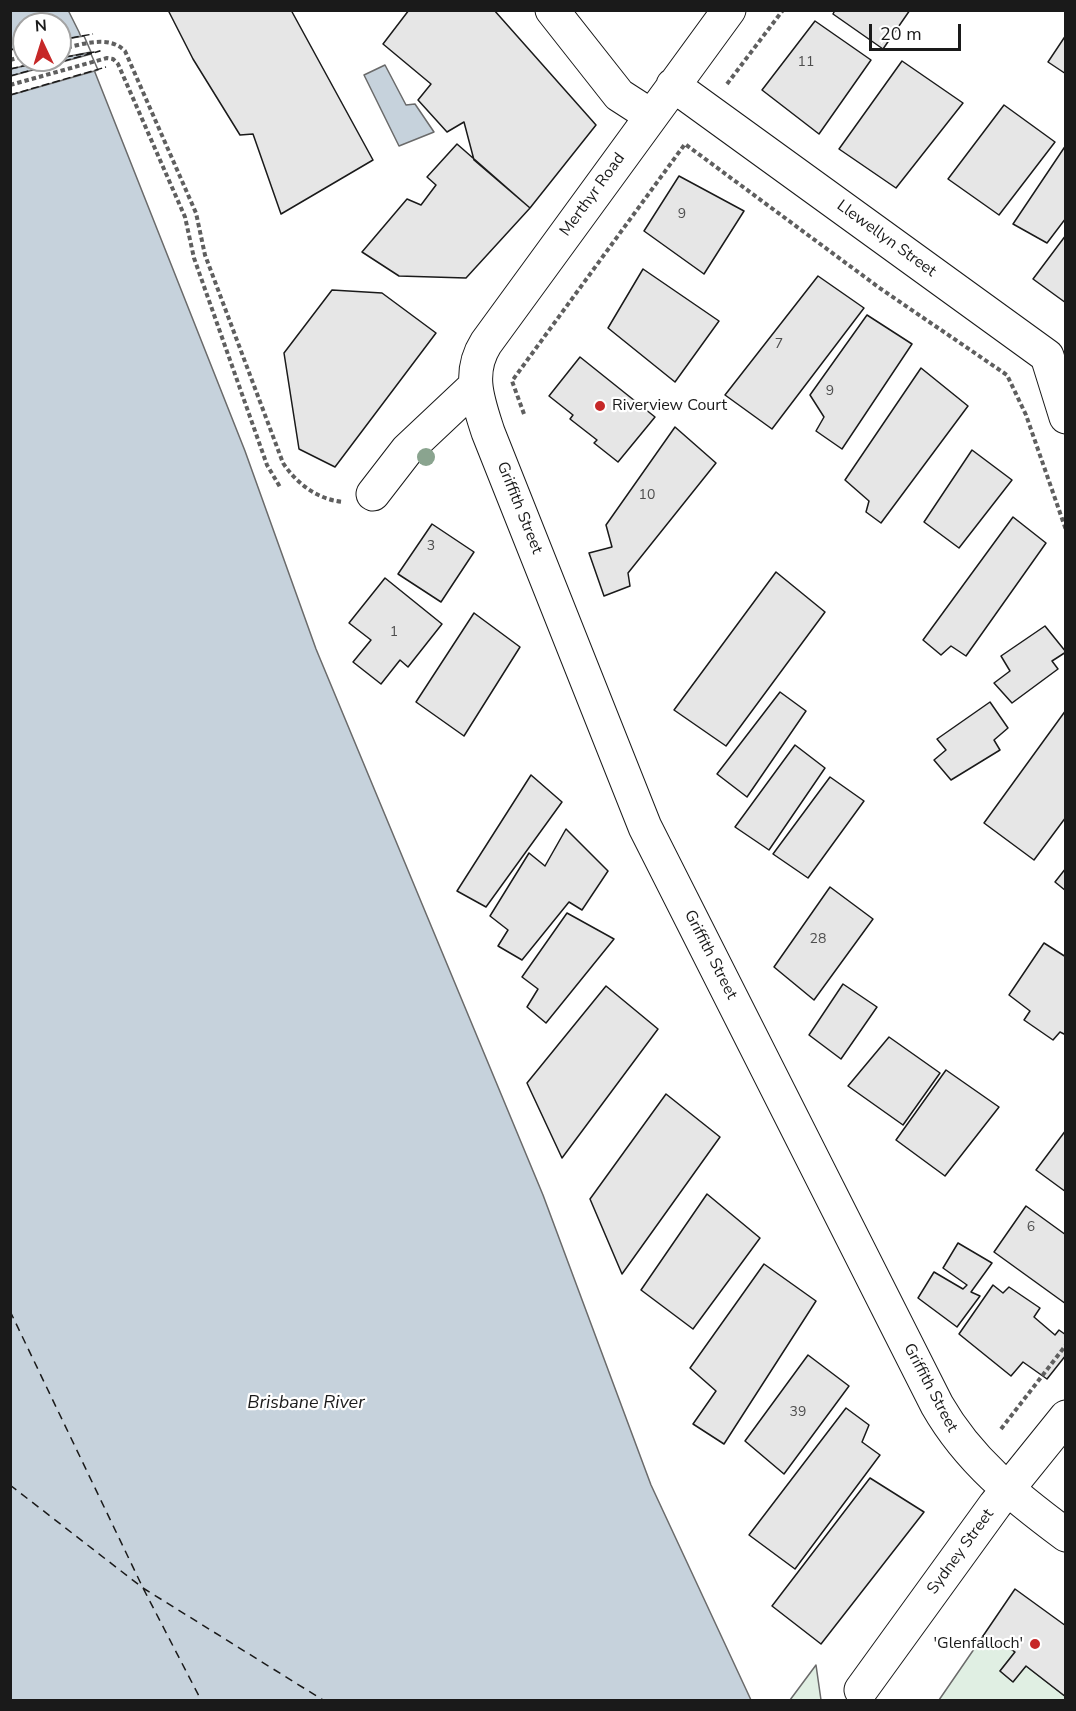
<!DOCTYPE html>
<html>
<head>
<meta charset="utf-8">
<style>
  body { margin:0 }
  #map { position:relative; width:1076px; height:1711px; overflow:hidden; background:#fff; font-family:"Nunito Sans",sans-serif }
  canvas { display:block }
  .frame { position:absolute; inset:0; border:12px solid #1a1a1a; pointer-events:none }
  .north { position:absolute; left:12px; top:12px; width:60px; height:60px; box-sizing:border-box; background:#fff; border:2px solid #a3a3a3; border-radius:50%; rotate:356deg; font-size:16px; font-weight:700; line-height:24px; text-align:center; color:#1a1a1a }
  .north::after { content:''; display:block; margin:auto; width:21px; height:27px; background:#c62828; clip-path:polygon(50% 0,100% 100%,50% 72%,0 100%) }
  .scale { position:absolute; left:869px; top:24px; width:92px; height:27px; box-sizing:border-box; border:3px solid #1a1a1a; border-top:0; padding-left:8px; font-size:18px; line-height:21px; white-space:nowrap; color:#1a1a1a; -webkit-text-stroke:4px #fff; paint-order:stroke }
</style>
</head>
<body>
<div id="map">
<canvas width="1076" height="1711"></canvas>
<div class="frame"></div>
<div class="north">N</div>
<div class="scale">20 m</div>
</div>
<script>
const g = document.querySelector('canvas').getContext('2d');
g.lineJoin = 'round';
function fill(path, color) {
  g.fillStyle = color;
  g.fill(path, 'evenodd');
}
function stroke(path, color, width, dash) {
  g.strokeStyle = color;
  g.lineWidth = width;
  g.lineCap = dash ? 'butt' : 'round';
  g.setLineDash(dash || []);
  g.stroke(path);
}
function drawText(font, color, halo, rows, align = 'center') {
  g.font = font + ' "Nunito Sans",sans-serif';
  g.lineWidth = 4.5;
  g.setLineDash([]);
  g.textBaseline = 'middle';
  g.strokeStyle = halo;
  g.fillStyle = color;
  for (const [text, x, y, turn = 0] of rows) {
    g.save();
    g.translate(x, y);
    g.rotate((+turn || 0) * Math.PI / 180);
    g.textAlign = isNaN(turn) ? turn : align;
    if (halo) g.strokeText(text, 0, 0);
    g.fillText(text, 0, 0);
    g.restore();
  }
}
const green = new Path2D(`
  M983,1636L996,1647L1000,1641L1015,1652L1000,1671L1012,1681L1026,1666L1066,1697L1065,1700H939Z
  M816,1665L821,1700H790Z`);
const water = new Path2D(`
  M68,10L79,32L245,451L316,649L543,1195L651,1485L751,1700H11L10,11ZM24,24H60V60H24Z
  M385,65L406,105L415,104L434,132L399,146L364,75Z`);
const pier = new Path2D(`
  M84,36L91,52L60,58V40Z
  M24,46V60H49L11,69V50Z
  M91,54L98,70L11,95V76Z`);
const ferry = new Path2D(`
  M10,1311L143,1588L201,1700
  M10,1485L143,1588L323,1700`);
const building = new Path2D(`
  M168,10H291L373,160L281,214L253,134L240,135L193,59Z
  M409,10H494L596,125L530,208L474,160L464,122L447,132L418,100L431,84L383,44Z
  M835,10H910L883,49L833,14Z
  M815,21L871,60L819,134L762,90Z
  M1066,35V74L1048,62Z
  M902,61L963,103L896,188L839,149Z
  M1004,105L1055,142L999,215L948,179Z
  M457,144L530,208L466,278L399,276L362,252L407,199L421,205L436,185L427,177Z
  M1066,145V218L1047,243L1013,224Z
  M679,176L744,211L704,274L644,231Z
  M1066,235V303L1033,279Z
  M643,269L719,321L675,382L608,328Z
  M818,276L864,308L772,429L725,395Z
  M332,290L382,293L436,333L335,467L299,449L284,353Z
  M867,315L912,344L842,449L816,431L824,417L810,395Z
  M580,357L655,417L618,462L594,443L597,440L570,419L573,415L549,396Z
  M921,368L968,406L881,523L866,512L869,501L845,480Z
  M675,427L716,463L628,573L630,586L604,596L589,553L612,547L606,525Z
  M972,450L1012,480L959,548L924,522Z
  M1013,517L1046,543L966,656L951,646L941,655L923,640Z
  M432,524L474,552L441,602L398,574Z
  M776,572L825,612L726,746L674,710Z
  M385,578L442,624L408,667L400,660L381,684L353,662L371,640L349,623Z
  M474,613L520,647L464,736L416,702Z
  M1045,626L1066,652L1052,661L1058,669L1012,703L994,683L1010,671L1001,656Z
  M780,692L806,711L747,797L717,774Z
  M990,702L1008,728L994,740L1000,750L951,780L934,760L946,750L937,739Z
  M1066,710V817L1034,860L984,823Z
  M795,745L825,768L769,850L735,827Z
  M531,775L562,802L486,907L457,891Z
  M830,777L864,801L808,878L773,854Z
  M566,829L608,871L582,910L569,902L522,960L498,946L508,930L490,916L529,853L545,866Z
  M1066,868V891L1055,882Z
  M830,887L873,919L814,1000L774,967Z
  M567,913L614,939L546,1023L527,1007L538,989L522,977Z
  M1044,943L1066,957V1035L1060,1032L1053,1040L1024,1020L1030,1011L1009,995Z
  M843,984L877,1007L841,1059L809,1035Z
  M606,986L658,1029L562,1158L527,1083Z
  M889,1037L940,1073L903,1125L848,1086Z
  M946,1070L999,1107L945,1176L896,1140Z
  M666,1094L720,1137L622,1274L590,1199Z
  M1066,1130V1192L1036,1170Z
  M707,1194L760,1238L693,1329L641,1290Z
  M1026,1206L1066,1235V1304L994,1252Z
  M958,1243L992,1263L971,1292L980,1296L957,1327L918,1298L934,1272L963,1289L967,1285L943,1268Z
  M764,1264L816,1301L724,1444L693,1424L716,1391L690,1368Z
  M993,1285L1003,1293L1009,1287L1040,1308L1034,1317L1055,1335L1059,1330L1066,1335V1355L1047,1379L1023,1362L1011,1376L959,1334Z
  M808,1355L849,1386L784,1474L745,1441Z
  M846,1408L869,1425L862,1442L880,1455L795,1569L749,1535Z
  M870,1478L924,1512L821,1644L772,1606Z
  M1015,1589L1066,1626V1697L1026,1666L1013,1682L1000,1671L1015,1652L1000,1641L997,1647L983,1636Z`);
const path = new Path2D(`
  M60,49C81,45 108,34 125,51L196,213L205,255L283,463C297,484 318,500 344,502
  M10,60L24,56
  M727,84L783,10
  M10,85L107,58L113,59L118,64L185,217L194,258L267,465L280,487
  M524,414L512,381L685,144L881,289L1007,375L1026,415L1066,530
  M1001,1429L1066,1345`);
const minor = new Path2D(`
  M552,10L619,95L650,115
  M729,10L486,343C467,373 478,401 488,432L645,827L937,1405C969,1461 1015,1497 1066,1535
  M673,85L1047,356L1066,417
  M373,494L407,450L475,386
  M861,1690L995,1505L1066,1417`);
const fence = new Path2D(`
  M60,40L93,34
  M10,50L24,46
  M10,69L49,60
  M10,76L100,51L60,58
  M10,95L106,67`);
const trees = [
  [426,457]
];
const markers = [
  [600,406,6,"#c62828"],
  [1035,1644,6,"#c62828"]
];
const numberNames = [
  ["11",806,63],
  ["9",682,215],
  ["7",779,345],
  ["9",830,392],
  ["10",647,496],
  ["3",431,547],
  ["1",394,633],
  ["28",818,940],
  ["6",1031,1228],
  ["39",798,1413]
];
const streetNames = [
  ["Merthyr Road",593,195,-54],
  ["Llewellyn Street",886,239,36],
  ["Griffith Street",519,508,68],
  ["Griffith Street",710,955,63],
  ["Griffith Street",930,1388,62],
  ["Sydney Street",961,1552,-54]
];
const poiNames = [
  ["Riverview Court",612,406],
  ["'Glenfalloch'",1023,1644,"right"]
];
const waterNames = [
  ["Brisbane River",306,1404]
];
fill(green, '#e0efe3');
stroke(green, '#6a6a6a', 1.5);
fill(water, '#c6d2dc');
stroke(water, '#6a6a6a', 1.5);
fill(pier, '#fff');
stroke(pier, '#6a6a6a', 1.5);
stroke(ferry, '#1a1a1a', 1.5, [8, 6]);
fill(building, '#e6e6e6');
stroke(building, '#1a1a1a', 1.5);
stroke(minor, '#1a1a1a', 35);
stroke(path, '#5f5f5f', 4, [4.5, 3]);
stroke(minor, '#fff', 33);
stroke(fence, '#1a1a1a', 1.5, [8, 3]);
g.fillStyle = '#8aa48f';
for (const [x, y] of trees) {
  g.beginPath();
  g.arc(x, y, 9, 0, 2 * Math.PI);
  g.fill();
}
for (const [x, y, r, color] of markers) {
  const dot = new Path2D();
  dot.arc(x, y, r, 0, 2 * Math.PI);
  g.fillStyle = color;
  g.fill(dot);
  stroke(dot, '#fff', 2);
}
drawText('14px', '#4d4d4d', null, numberNames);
drawText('16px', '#1a1a1a', '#fff', streetNames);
drawText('16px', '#1a1a1a', '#fff', poiNames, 'left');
drawText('italic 18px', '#1a1a1a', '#fff', waterNames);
</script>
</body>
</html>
